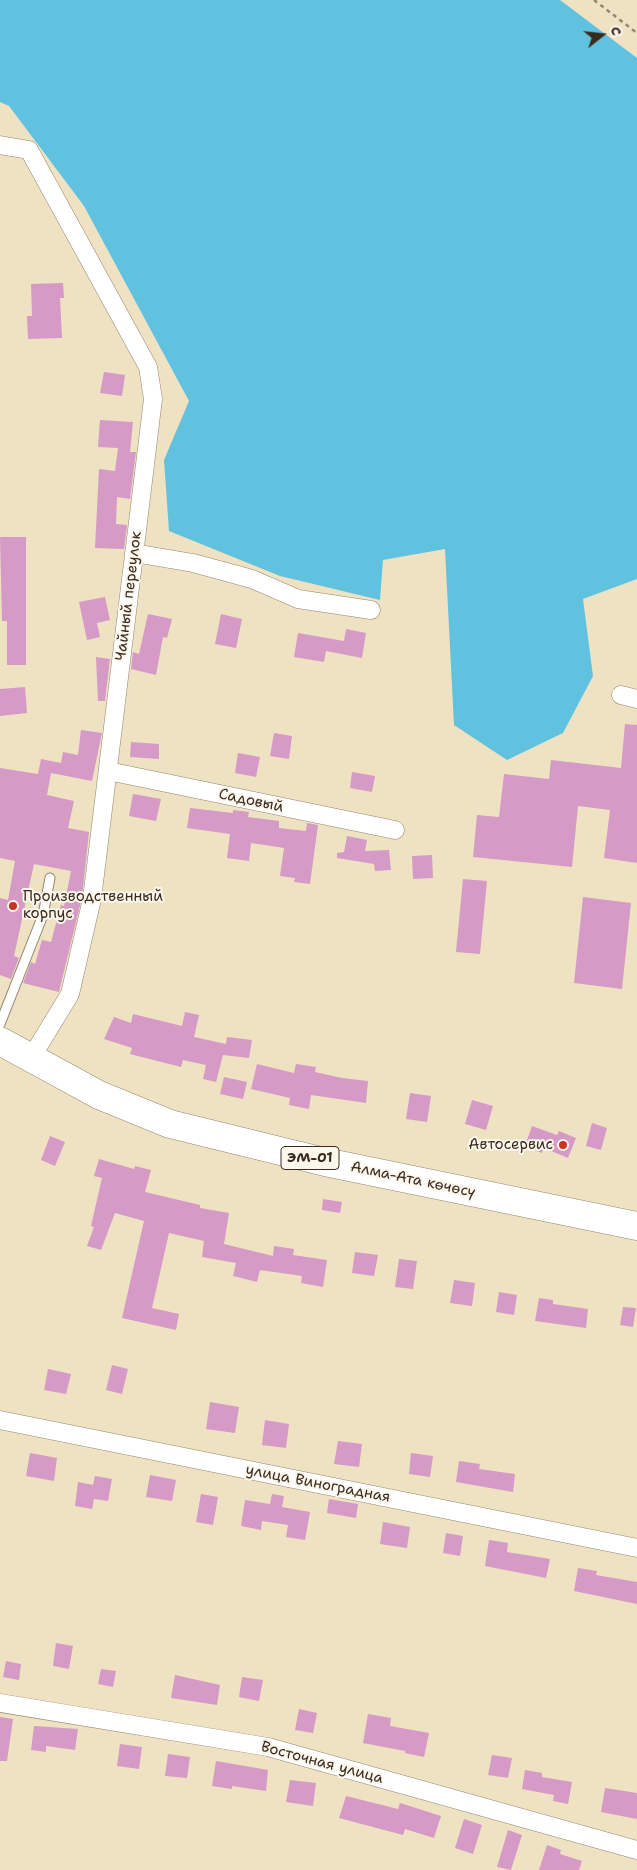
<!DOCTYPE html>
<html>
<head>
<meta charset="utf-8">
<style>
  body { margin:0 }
  #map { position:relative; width:637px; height:1870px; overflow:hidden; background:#eee2c3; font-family:"Shantell Sans",sans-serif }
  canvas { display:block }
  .north { position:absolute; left:577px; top:10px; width:50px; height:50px; -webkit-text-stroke:4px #fbf7ec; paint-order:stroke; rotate:74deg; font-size:14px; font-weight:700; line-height:20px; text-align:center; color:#3b2a1e }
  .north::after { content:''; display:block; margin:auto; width:18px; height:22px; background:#3b2a1e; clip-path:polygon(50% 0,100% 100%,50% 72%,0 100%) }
</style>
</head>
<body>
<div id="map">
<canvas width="637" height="1870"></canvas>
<div class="north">С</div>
</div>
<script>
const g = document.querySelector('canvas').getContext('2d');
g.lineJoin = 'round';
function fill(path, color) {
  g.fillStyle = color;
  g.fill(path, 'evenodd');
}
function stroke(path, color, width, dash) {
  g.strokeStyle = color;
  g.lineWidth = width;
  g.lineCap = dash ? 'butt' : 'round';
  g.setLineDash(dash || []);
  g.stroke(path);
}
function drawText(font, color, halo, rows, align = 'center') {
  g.font = font + ' "Shantell Sans",sans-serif';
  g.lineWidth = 4;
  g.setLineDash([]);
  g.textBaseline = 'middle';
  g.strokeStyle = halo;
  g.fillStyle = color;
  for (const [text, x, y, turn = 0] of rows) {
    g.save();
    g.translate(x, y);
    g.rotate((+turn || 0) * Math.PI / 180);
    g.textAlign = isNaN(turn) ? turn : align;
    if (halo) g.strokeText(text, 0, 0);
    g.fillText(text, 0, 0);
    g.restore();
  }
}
const water = new Path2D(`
  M0,0H560L637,58V579L583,599L593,676L563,733L507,760L454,725L445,549L383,560L380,600L280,576L169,531L164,460L189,401L84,206L9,106L0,102Z`);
const building = new Path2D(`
  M63,283L64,298H60L62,338L28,339L27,316H32L31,284Z
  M104,372L125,375L122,396L100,393Z
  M100,420L133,422L130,452H136L130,499L117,497L116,524L127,525L124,549L95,548L99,469L115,471L118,448L98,447Z
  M0,537H26V665H7V621H2Z
  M105,597L110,620L97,623L100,637L87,640L79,602Z
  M148,614L172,619L167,638L163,637L156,675L131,669L133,652L139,654Z
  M221,614L242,619L236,648L215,644Z
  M346,629L366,633L362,658L326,651L324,662L294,657L298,633L344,641Z
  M96,657L110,659L105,701H98Z
  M25,687L27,713L0,716V689Z
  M625,724L637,725V863L604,858L610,810L578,806L572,867L473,857L477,815L499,817L504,774L549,779L551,760L621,768Z
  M81,730L102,733L92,781L51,773L47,795L74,801L68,828L89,832L82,897L59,992L23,983L31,962L35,964L42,940L51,942L61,905L64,906L71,871L34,864L14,956L19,958L11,979L0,975V898L8,900L15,861L0,858V768L38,774L41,759L61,763L63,752L78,755Z
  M274,733L292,736L289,759L270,756Z
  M131,742L159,744V759L130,757Z
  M238,753L260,757L256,777L235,773Z
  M352,772L375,776L372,792L350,788Z
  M133,794L161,799L156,821L129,816Z
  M190,808L233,813V810L249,812L248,817L279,821V828L306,831L307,823L318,825L310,884L294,882L295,878L280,876L284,848L251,843L249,861L227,858L230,834L187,828Z
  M347,836L367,840L365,851L389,850L391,870L375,871L374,864L337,858V853L344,852Z
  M432,855L433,878L413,879L412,856Z
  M463,879L487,881L480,954L456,952Z
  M583,897L631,903L622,989L574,983Z
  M185,1012L199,1015L194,1037L226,1044L227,1037L252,1040L249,1058L223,1055L216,1082L203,1079L206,1065L183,1060L181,1067L130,1054L132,1048L104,1039L114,1017L131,1023L133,1014L182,1026Z
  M257,1064L294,1073L296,1064L316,1067L315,1072L342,1078L368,1081L366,1103L311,1095L309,1109L289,1105L290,1098L251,1089Z
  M224,1077L247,1082L243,1099L220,1094Z
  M410,1093L431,1096L427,1122L406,1119Z
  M472,1100L493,1106L486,1130L465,1124Z
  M592,1123L607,1128L601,1150L586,1146Z
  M532,1126L557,1135L559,1131L576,1138L568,1158L544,1148L542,1153L525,1146Z
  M50,1136L65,1142L55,1166L41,1160Z
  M99,1159L134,1169L135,1166L151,1170L145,1192L200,1205V1208L229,1213L224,1244L273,1256L274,1246L294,1249L293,1255L327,1260L323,1287L301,1283L302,1276L260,1270L257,1282L233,1276L236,1263L202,1257L204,1241L169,1233L152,1308L179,1314L176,1330L122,1318L144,1221L115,1213L101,1250L87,1246L94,1227L91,1226L102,1178L94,1176Z
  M323,1199L342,1202L340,1213L322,1210Z
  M355,1252L378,1255L374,1276L352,1273Z
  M399,1259L417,1261L413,1289L395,1287Z
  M454,1280L475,1283L472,1306L450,1303Z
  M499,1292L517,1295L514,1315L496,1312Z
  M539,1298L553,1300V1304L588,1309L586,1328L535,1321Z
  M623,1307L636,1308L633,1327L620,1325Z
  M112,1365L128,1369L122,1394L106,1390Z
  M48,1369L71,1374L66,1394L44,1390Z
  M210,1402L239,1407L235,1433L206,1429Z
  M265,1420L289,1424L286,1448L262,1445Z
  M338,1441L362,1444L359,1467L334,1464Z
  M30,1453L57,1458L54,1481L26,1476Z
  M411,1453L433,1456L430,1477L409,1474Z
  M459,1461L480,1464L479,1469L515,1474L513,1492L456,1482Z
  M150,1475L176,1480L172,1501L146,1497Z
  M95,1476L112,1479L108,1501L94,1499L92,1509L75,1506L78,1482L93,1485Z
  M201,1494L218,1497L213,1525L196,1522Z
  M272,1494L284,1496L282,1507L310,1512L305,1540L286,1537L288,1525L262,1521L261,1530L241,1526L245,1500L270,1504Z
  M329,1499L358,1504L356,1518L327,1513Z
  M383,1522L410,1527L407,1548L380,1544Z
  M446,1533L463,1536L460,1556L443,1553Z
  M489,1540L508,1543L507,1552L550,1559L546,1578L485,1566Z
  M578,1568L597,1571L596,1575L637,1582V1604L574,1591Z
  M56,1643L73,1646L69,1669L53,1666Z
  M6,1661L21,1664L19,1680L3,1677Z
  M101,1669L116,1671L113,1687L98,1684Z
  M175,1675L220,1685L217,1705L171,1698Z
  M242,1677L263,1680L259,1701L239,1697Z
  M299,1709L317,1713L313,1733L295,1730Z
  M368,1714L391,1718L390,1726L429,1733L424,1757L405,1753V1751L363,1743Z
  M0,1717L13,1719L7,1761H0Z
  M34,1726L78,1729L75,1750L46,1746V1752L31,1750Z
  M120,1744L142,1747L139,1769L117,1766Z
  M168,1754L190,1757L187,1778L165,1776Z
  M492,1755L512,1758L508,1778L488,1775Z
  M216,1761L268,1770L266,1791L232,1786V1789L212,1786Z
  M525,1770L542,1773V1777L572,1782L568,1804L553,1801L554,1795L522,1789Z
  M290,1780L316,1783L313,1806L286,1802Z
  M605,1788L637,1793V1819L601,1812Z
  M346,1796L398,1809L400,1803L441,1816L434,1838L405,1829L403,1835L339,1818Z
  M464,1819L482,1825L473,1854L455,1848Z
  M508,1830L522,1835L511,1870L497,1867Z
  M547,1845L561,1850L560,1854L582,1861L579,1870H539Z`);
const path = new Path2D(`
  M594,0L637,33`);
const lane = new Path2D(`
  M0,1024L43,915L50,878`);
const street = new Path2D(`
  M0,145L29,150L148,367L153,399L92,899L70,994L31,1058
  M134,553L193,563L252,579L298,599L371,610
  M621,695L637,699
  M108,771L395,830
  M0,1420L637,1548
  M0,1703L268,1747L637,1850`);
const highway = new Path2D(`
  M0,1041L99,1095L170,1124L325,1162L637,1226`);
const markers = [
  [13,906,5,"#c8321e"],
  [563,1145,5,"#c8321e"]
];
const shields = [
  [310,1158,58]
];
const shieldNames = [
  ["ЭМ-01",310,1158]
];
const streetNames = [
  ["Чайный переулок",129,596,-83],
  ["Садовый",251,801,12],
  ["Алма-Ата көчөсү",413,1180,12],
  ["улица Виноградная",318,1484,11],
  ["Восточная улица",322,1763,15]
];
const poiNames = [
  ["Производственный",23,897],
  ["корпус",23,914],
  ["Автосервис",553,1145,"right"]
];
fill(water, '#61c2df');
fill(building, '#d59ac5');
stroke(lane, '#948670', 11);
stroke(street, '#948670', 19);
stroke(highway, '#948670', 29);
stroke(path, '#948670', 2.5, [4, 4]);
stroke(lane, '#fff', 9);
stroke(street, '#fff', 18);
stroke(highway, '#fff', 28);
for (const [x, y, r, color] of markers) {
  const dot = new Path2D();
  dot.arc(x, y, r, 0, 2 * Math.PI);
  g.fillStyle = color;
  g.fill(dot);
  stroke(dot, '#fbf7ec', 2);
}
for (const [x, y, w] of shields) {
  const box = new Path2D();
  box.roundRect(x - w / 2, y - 11.5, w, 23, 4);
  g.fillStyle = '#fbf7ec';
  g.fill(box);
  stroke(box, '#3b2a1e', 1);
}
drawText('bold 14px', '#3b2a1e', null, shieldNames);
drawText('15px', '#3b2a1e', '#fbf7ec', streetNames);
drawText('15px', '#3b2a1e', '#fbf7ec', poiNames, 'left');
</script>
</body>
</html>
